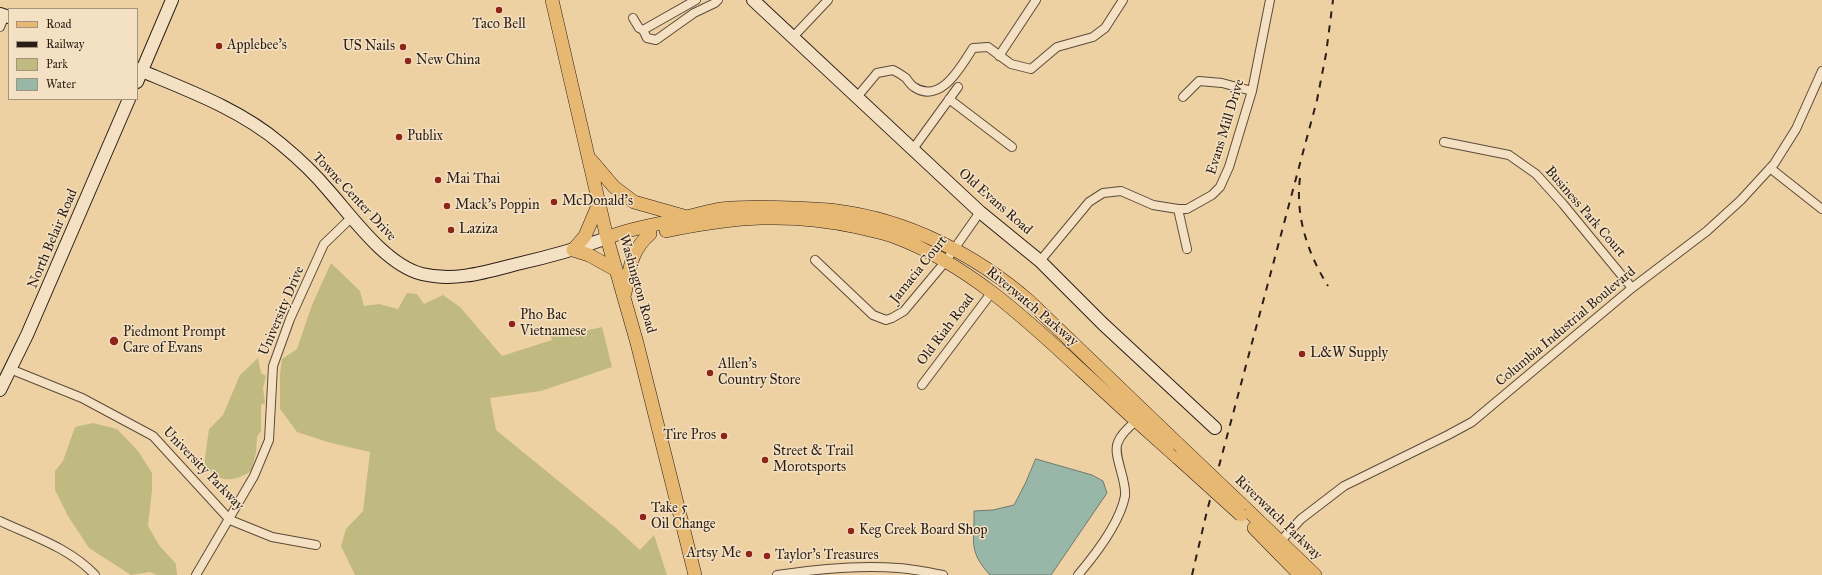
<!DOCTYPE html>
<html>
<head>
<meta charset="utf-8">
<style>
  body { margin:0 }
  #map { position:relative; width:1822px; height:575px; overflow:hidden; background:#eed1a3; font-family:"IM FELL Great Primer",serif }
  canvas { display:block }
  .legend { position:absolute; left:8px; top:8px; width:130px; height:92px; box-sizing:border-box; background:#f4e1c3; border:1px solid #a4937e; margin:0; padding:5px 7px; list-style:none; font-size:12px; color:#2b1e17 }
  .legend li { display:flex; align-items:center; gap:8px; height:20px }
  .legend b { width:20px; border:1px solid #a4937e }
</style>
</head>
<body>
<div id="map">
<canvas width="1822" height="575"></canvas>
<ul class="legend">
<li><b style="height:5px;background:#e7b872"></b>Road</li>
<li><b style="height:5px;background:#2b1e17"></b>Railway</li>
<li><b style="height:11px;background:#c0b980"></b>Park</li>
<li><b style="height:11px;background:#99b7a9"></b>Water</li>
</ul>
</div>
<script>
const g = document.querySelector('canvas').getContext('2d');
g.lineJoin = 'round';
function fill(path, color) {
  g.fillStyle = color;
  g.fill(path, 'evenodd');
}
function stroke(path, color, width, dash) {
  g.strokeStyle = color;
  g.lineWidth = width;
  g.lineCap = dash ? 'butt' : 'round';
  g.setLineDash(dash || []);
  g.stroke(path);
}
function drawText(font, color, halo, rows, align = 'center') {
  g.font = font + ' "IM FELL Great Primer",serif';
  g.lineWidth = 3;
  g.setLineDash([]);
  g.textBaseline = 'middle';
  g.strokeStyle = halo;
  g.fillStyle = color;
  for (const [text, x, y, turn = 0] of rows) {
    g.save();
    g.translate(x, y);
    g.rotate((+turn || 0) * Math.PI / 180);
    g.textAlign = isNaN(turn) ? turn : align;
    if (halo) g.strokeText(text, 0, 0);
    g.fillText(text, 0, 0);
    g.restore();
  }
}
const green = new Path2D(`
  M331,263L360,291L364,306L379,304L398,309L407,293L417,294L424,304L443,295L460,307L502,356L552,340L547,326L562,336L602,327L612,367L541,391L490,398L496,430L616,528L640,550L654,535L667,575H355L341,546L346,529L363,511L370,452L331,443L297,432L280,409V374L282,359L297,349L312,305Z
  M258,358L261,373L266,376L263,388L265,403L261,405V431L257,437L256,453L251,471C232,483 220,483 204,465L209,429L223,415L240,375Z
  M93,423L117,429L138,451L152,473V490L148,526L159,545L176,564L177,575H157L150,572L131,575L89,548L68,516L55,490V471L63,461L75,427Z`);
const water = new Path2D(`
  M1036,459L1092,475L1103,481L1107,493L1051,575H990C967,550 975,540 974,511L993,510L1014,505L1025,484Z`);
const street = new Path2D(`
  M633,18L639,28L643,30L696,0
  M0,27L5,15
  M643,30L647,38L656,40L694,13L715,3L718,0
  M793,37L828,0
  M999,56L1036,0
  M857,97L877,73L893,70C897,72 902,75 906,78C908,81 911,85 914,87C941,105 961,66 973,48L988,47L1011,64L1031,69L1057,47L1093,37L1105,28L1123,0
  M1183,97L1199,81L1222,83L1252,91
  M949,99L1012,147
  M1444,142L1509,155L1536,174L1563,204L1632,288
  M913,149L958,87
  M1770,168L1822,209
  M1178,209L1187,249
  M815,260L873,315L886,320L892,318L904,311L945,262L980,212
  M1040,261L1089,202L1103,193L1121,191L1153,205L1178,209H1187L1212,195L1220,187L1229,167L1252,91L1270,0
  M10,369L82,398L153,436L230,520L272,537L316,545
  M922,385L992,292
  M0,521C32,536 70,548 95,575
  M1277,545L1301,519L1344,486L1448,435L1472,422L1632,288L1707,231L1741,200L1774,164L1796,129L1822,71
  M196,575L254,476L269,440L273,366L290,319L324,244L351,218
  M777,575C817,569 857,565 898,568C913,569 928,572 943,575
  M1078,575C1095,555 1120,522 1125,496C1127,480 1112,454 1118,442C1121,434 1130,426 1136,421`);
const secondary = new Path2D(`
  M753,0L980,212L1040,261L1103,324L1215,428
  M0,14L9,17
  M137,69C187,90 240,109 281,144C298,158 315,174 329,191C353,218 386,265 422,274C455,282 486,272 517,264C548,257 577,249 607,238
  M137,82L172,0
  M0,390L27,335L129,99`);
const primary = new Path2D(`
  M552,0L607,238L637,343L695,575
  M591,160L614,187L634,202L687,217
  M599,203L585,236L573,250L589,255L616,270
  M666,231C732,217 790,212 857,227C869,230 882,232 895,237C967,264 1024,317 1080,369C1112,399 1145,429 1178,458
  M607,238C627,229 649,226 671,221C688,217 705,212 721,209C745,206 770,207 794,208C808,209 823,209 837,211C908,220 976,255 1029,301L1178,444
  M625,293C630,269 630,251 650,234
  M1241,504L1315,575
  M1254,528L1300,575`);
const rail = new Path2D(`
  M1300,178C1295,216 1308,254 1328,286
  M1192,575L1207,511L1317,100L1326,54L1333,0`);
const primaryBridge = new Path2D(`
  M1178,444L1241,504
  M1178,458L1241,515`);
const markers = [
  [499,10,4,"#8f2418"],
  [219,46,4,"#8f2418"],
  [403,47,4,"#8f2418"],
  [408,61,4,"#8f2418"],
  [399,137,4,"#8f2418"],
  [438,180,4,"#8f2418"],
  [554,202,4,"#8f2418"],
  [447,206,4,"#8f2418"],
  [451,230,4,"#8f2418"],
  [512,324,4,"#8f2418"],
  [114,341,5,"#8f2418"],
  [1302,354,4,"#8f2418"],
  [710,373,4,"#8f2418"],
  [724,436,4,"#8f2418"],
  [765,460,4,"#8f2418"],
  [643,517,4,"#8f2418"],
  [851,531,4,"#8f2418"],
  [749,554,4,"#8f2418"],
  [767,556,4,"#8f2418"]
];
const poiNames = [
  ["Taco Bell",499,25,"center"],
  ["Applebee's",227,46],
  ["US Nails",395,47,"right"],
  ["New China",416,61],
  ["Publix",407,137],
  ["Mai Thai",446,180],
  ["McDonald's",562,202],
  ["Mack's Poppin",455,206],
  ["Laziza",459,230],
  ["Pho Bac",520,316],
  ["Vietnamese",520,332],
  ["Piedmont Prompt",123,333],
  ["Care of Evans",123,349],
  ["L&W Supply",1310,354],
  ["Allen's",718,365],
  ["Country Store",718,381],
  ["Tire Pros",716,436,"right"],
  ["Street & Trail",773,452],
  ["Morotsports",773,468],
  ["Take 5",651,509],
  ["Oil Change",651,525],
  ["Keg Creek Board Shop",859,531],
  ["Artsy Me",741,554,"right"],
  ["Taylor's Treasures",775,556]
];
const streetNames = [
  ["Evans Mill Drive",1226,127,-73],
  ["Towne Center Drive",354,197,47],
  ["Old Evans Road",995,202,41],
  ["Business Park Court",1585,212,49],
  ["North Belair Road",53,239,-67],
  ["Jamacia Court",919,270,-51],
  ["Washington Road",637,284,74],
  ["Riverwatch Parkway",1032,307,40],
  ["University Drive",282,311,-67],
  ["Columbia Industrial Boulevard",1566,327,-40],
  ["Old Riah Road",946,330,-53],
  ["University Parkway",203,469,46],
  ["Riverwatch Parkway",1278,518,44]
];
fill(green, '#c0b980');
fill(water, '#99b7a9');
stroke(water, '#6d7a6f', 1);
stroke(street, '#5c4b3a', 10);
stroke(secondary, '#2b1e17', 14);
stroke(primary, '#2b1e17', 14);
stroke(street, '#f4e1c3', 8);
stroke(secondary, '#f4e1c3', 12);
stroke(primary, '#e7b872', 13);
stroke(rail, '#2b1e17', 2, [7, 7]);
stroke(primaryBridge, '#2b1e17', 14, []);
stroke(primaryBridge, '#e7b872', 13);
for (const [x, y, r, color] of markers) {
  const dot = new Path2D();
  dot.arc(x, y, r, 0, 2 * Math.PI);
  g.fillStyle = color;
  g.fill(dot);
  stroke(dot, '#f4e1c3', 1.5);
}
drawText('14px', '#2b1e17', '#f4e1c3', poiNames, 'left');
drawText('14px', '#2b1e17', '#f4e1c3', streetNames);
</script>
</body>
</html>
